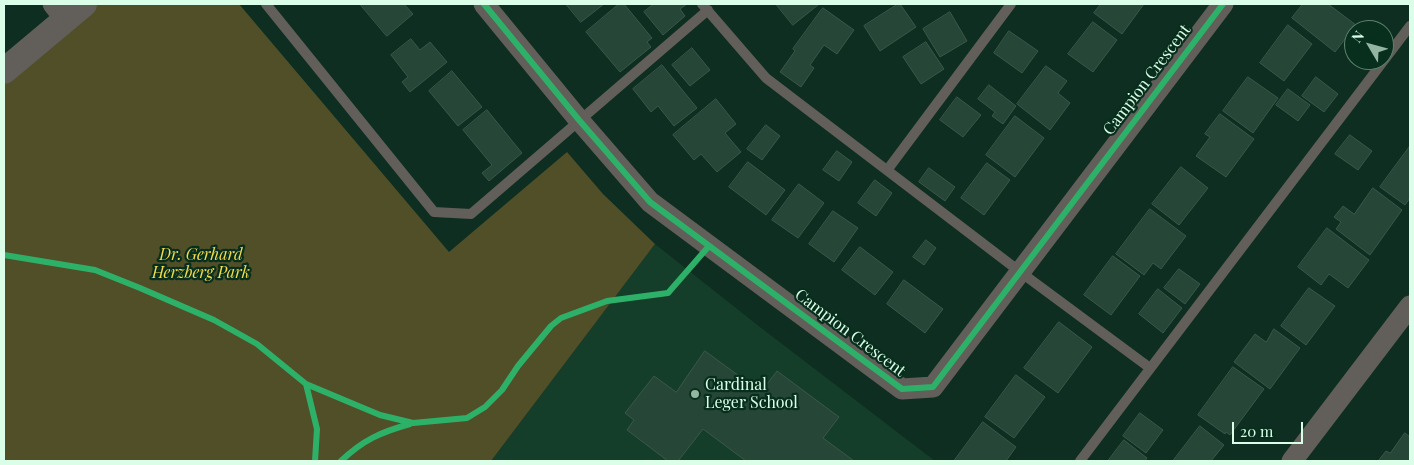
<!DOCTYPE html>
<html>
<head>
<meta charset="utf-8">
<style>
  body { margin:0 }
  #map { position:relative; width:1414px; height:465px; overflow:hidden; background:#0d2e20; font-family:"Playfair Display",serif }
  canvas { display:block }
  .frame { position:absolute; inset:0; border:5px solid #dbfee8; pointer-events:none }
  .north { position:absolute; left:1344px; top:20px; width:50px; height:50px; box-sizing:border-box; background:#082f1d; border:1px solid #5c826e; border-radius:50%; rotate:307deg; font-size:14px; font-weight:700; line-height:20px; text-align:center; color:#dbfee8 }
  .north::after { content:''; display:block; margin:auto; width:18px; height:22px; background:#93b5a2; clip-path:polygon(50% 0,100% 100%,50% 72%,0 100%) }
  .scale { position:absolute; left:1232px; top:422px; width:71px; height:22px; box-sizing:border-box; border:2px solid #dbfee8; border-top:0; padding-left:6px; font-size:15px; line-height:18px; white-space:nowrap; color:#dbfee8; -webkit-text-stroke:4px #082f1d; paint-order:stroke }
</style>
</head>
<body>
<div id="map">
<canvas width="1414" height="465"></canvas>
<div class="frame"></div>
<div class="north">N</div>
<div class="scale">20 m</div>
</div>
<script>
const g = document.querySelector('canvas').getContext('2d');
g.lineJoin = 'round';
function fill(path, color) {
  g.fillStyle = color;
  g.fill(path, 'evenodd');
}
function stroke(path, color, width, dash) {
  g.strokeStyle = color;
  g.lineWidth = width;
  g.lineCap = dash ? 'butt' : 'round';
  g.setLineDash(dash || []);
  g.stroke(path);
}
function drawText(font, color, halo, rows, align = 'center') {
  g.font = font + ' "Playfair Display",serif';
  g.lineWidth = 4.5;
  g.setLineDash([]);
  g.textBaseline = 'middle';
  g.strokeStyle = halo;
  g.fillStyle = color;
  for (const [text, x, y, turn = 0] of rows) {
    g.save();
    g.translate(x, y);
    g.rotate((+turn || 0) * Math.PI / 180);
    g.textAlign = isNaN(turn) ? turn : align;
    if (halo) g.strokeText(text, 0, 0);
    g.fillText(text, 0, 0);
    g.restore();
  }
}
const built = new Path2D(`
  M655,244L760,327L935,461H491Z`);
const green = new Path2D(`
  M85,4H239L449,252L567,152L603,194L655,244L491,461H4V71Z`);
const building = new Path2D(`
  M360,4H404L413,14L387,36Z
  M566,4H604L581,22Z
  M619,4H624L652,38L647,42L651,47L620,72L586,32Z
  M654,4H687L680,9L685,16L663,35L644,12Z
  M776,4H817L818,5L793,25Z
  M898,4H900L916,27L880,51L864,26Z
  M1101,4H1144L1122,34L1094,13Z
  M1303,4H1328L1356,25L1335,52L1292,18Z
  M823,8L854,30L837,54L824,45L810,65L814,68L801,87L780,72L795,51L793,49Z
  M950,12L967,41L940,57L923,29Z
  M1093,22L1117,40L1093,72L1068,54Z
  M1288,25L1312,44L1284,81L1260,63Z
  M1009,31L1038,51L1022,73L994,53Z
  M411,39L420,50L430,42L447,62L410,92L402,82L408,77L391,55Z
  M926,42L944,69L921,84L903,57Z
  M692,48L710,70L690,86L672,65Z
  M662,65L697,108L674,126L658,106L651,112L633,89Z
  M1046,66L1067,81L1058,93L1070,103L1050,130L1017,104Z
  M452,71L482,107L458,126L429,91Z
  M1248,77L1278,98L1253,133L1223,111Z
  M1316,77L1338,94L1324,112L1302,96Z
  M989,85L1016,106L1003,124L992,116L995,112L978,99Z
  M1288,89L1310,105L1298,121L1276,105Z
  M957,97L981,115L963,137L940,120Z
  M716,99L736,124L725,133L741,152L717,172L701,154L694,160L673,135Z
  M487,110L522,153L489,181L482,173L492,165L463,130Z
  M1220,114L1254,139L1226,177L1196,156L1210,137L1205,134Z
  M1015,116L1044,138L1015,177L986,155Z
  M766,125L780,136L762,160L747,149Z
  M1350,135L1372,151L1358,170L1335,154Z
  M1410,146V198L1405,205L1380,187Z
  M837,151L852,162L839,181L823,170Z
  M748,162L785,190L766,215L729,187Z
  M987,163L1010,180L984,215L961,198Z
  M1181,167L1208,188L1179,225L1152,204Z
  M929,168L955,187L945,201L919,182Z
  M875,180L892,193L876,216L858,203Z
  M799,184L824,203L798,238L772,220Z
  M1373,188L1402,210L1370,255L1336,229L1341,222L1334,217L1343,206L1354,214Z
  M1150,209L1186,236L1161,269L1153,263L1144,275L1116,254Z
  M833,211L858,228L834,262L809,244Z
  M1327,228L1369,260L1348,288L1329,274L1321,285L1298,267Z
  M926,240L936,248L924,265L913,257Z
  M860,247L893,272L875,295L842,270Z
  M1113,256L1140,276L1111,315L1084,295Z
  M1179,269L1200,284L1185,304L1164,288Z
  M904,280L943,309L925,333L887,304Z
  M1309,288L1335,306L1306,345L1281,326Z
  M1158,289L1182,308L1163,333L1139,314Z
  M1059,322L1092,347L1058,393L1024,368Z
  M1274,329L1300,348L1270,389L1234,362L1255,334L1266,342Z
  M705,351L761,392L777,371L839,417L823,438L854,461H746L703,429L678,461H668L627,430L634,420L625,413L654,376L676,392Z
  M1233,367L1264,389L1230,435L1226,432L1225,434L1198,415Z
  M1016,375L1045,397L1014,438L985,417Z
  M1140,413L1163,430L1146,453L1123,436Z
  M983,422L1016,447L1006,461H954Z
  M1200,426L1224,445L1211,461H1173Z
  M1405,433L1410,437V461H1378L1386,451L1390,453Z
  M1124,440L1147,458L1145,461H1108Z`);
const service = new Path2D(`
  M266,4L434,212L471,214L708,10
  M702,4L766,78L1019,271L1150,368
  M888,169L1011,4
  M1080,461L1410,26`);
const minor = new Path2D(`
  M53,4L65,19
  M484,4L579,120L650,202L902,389L933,387L1223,4
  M1292,461L1410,306`);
const tertiary = new Path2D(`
  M4,71L84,4`);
const cycleway = new Path2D(`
  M484,4L579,120L650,202L902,389L933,387L1223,4
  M4,255L95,270L140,288L214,320L257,344L306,384L380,415L413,423L467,418L485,407L502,390L518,366L551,326L561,318L607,301L668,293L709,246
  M306,384L317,429L315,461
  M341,461C363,440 381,432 410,424`);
const markers = [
  [695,394,5,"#93b5a2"]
];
const streetNames = [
  ["Campion Crescent",1147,80,-53],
  ["Campion Crescent",850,333,37]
];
const parkNames = [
  ["Dr. Gerhard",201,255],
  ["Herzberg Park",201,273]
];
const poiNames = [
  ["Cardinal",705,385],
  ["Leger School",705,403]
];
fill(built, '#143e2a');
fill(green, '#514f28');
fill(building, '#264738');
stroke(building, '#3b574a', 1);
stroke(service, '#625e5a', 10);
stroke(minor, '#625e5a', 21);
stroke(tertiary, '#625e5a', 26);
stroke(cycleway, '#2db169', 6);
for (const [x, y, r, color] of markers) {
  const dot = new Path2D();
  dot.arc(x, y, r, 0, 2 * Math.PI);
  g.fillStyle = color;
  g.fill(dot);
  stroke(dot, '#082f1d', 2);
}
drawText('16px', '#dbfee8', '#082f1d', streetNames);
drawText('italic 16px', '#f6db4a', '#082f1d', parkNames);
drawText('16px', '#dbfee8', '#082f1d', poiNames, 'left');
</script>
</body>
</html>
